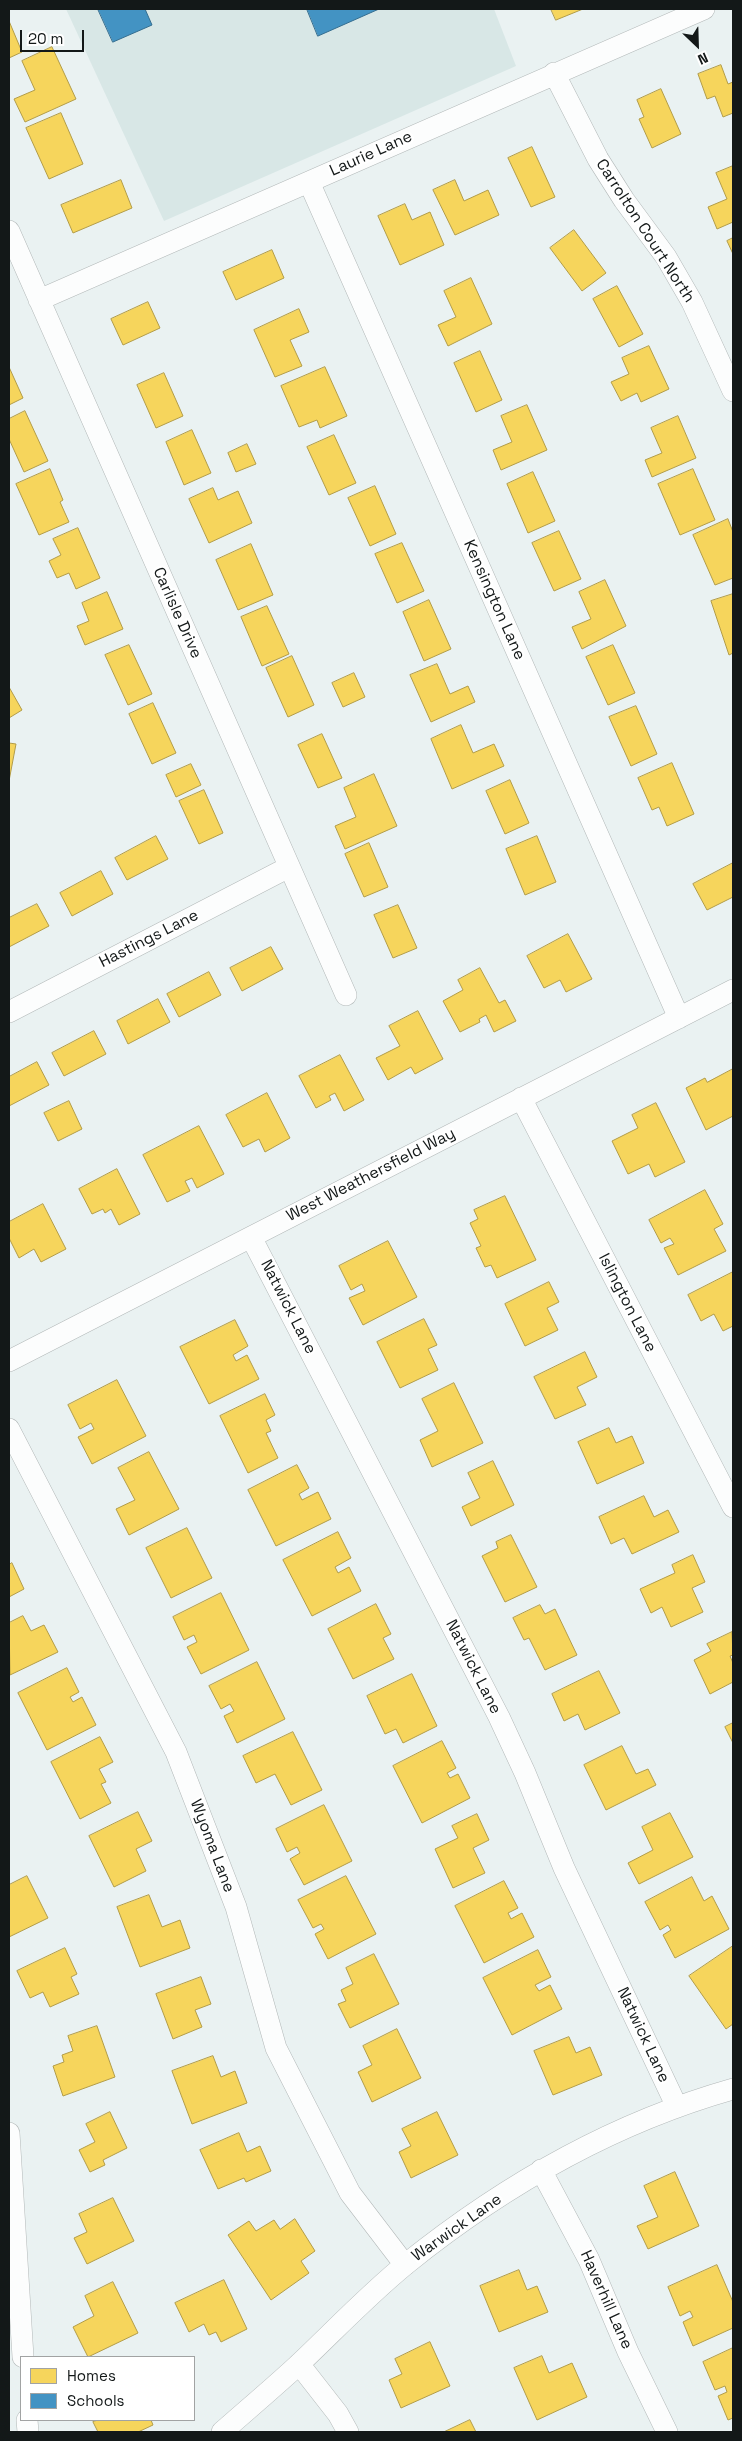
<!DOCTYPE html>
<html>
<head>
<meta charset="utf-8">
<style>
  body { margin:0 }
  #map { position:relative; width:742px; height:2441px; overflow:hidden; background:#eaf2f2; font-family:"Space Grotesk",sans-serif }
  canvas { display:block }
  .frame { position:absolute; inset:0; border:10px solid #131818; pointer-events:none }
  .legend { position:absolute; left:20px; top:2356px; width:175px; height:65px; box-sizing:border-box; background:#fff; border:1px solid #a1a3a3; margin:0; padding:6px 9px; list-style:none; font-size:15px; color:#131818 }
  .legend li { display:flex; align-items:center; gap:10px; height:25px }
  .legend b { width:25px; border:1px solid #a1a3a3 }
  .north { position:absolute; left:672px; top:20px; width:50px; height:50px; -webkit-text-stroke:4px #fff; paint-order:stroke; rotate:156deg; font-size:14px; font-weight:700; line-height:20px; text-align:center; color:#131818 }
  .north::after { content:''; display:block; margin:auto; width:18px; height:22px; background:#131818; clip-path:polygon(50% 0,100% 100%,50% 72%,0 100%) }
  .scale { position:absolute; left:20px; top:30px; width:64px; height:22px; box-sizing:border-box; border:2px solid #131818; border-top:0; padding-left:6px; font-size:15px; line-height:18px; white-space:nowrap; color:#131818; -webkit-text-stroke:4px #fff; paint-order:stroke }
</style>
</head>
<body>
<div id="map">
<canvas width="742" height="2441"></canvas>
<div class="frame"></div>
<ul class="legend">
<li><b style="height:14px;background:#f6d55c"></b>Homes</li>
<li><b style="height:14px;background:#4393c3"></b>Schools</li>
</ul>
<div class="north">N</div>
<div class="scale">20 m</div>
</div>
<script>
const g = document.querySelector('canvas').getContext('2d');
g.lineJoin = 'round';
function fill(path, color) {
  g.fillStyle = color;
  g.fill(path, 'evenodd');
}
function stroke(path, color, width, dash) {
  g.strokeStyle = color;
  g.lineWidth = width;
  g.lineCap = dash ? 'butt' : 'round';
  g.setLineDash(dash || []);
  g.stroke(path);
}
function drawText(font, color, halo, rows, align = 'center') {
  g.font = font + ' "Space Grotesk",sans-serif';
  g.lineWidth = 5;
  g.setLineDash([]);
  g.textBaseline = 'middle';
  g.strokeStyle = halo;
  g.fillStyle = color;
  for (const [text, x, y, turn = 0] of rows) {
    g.save();
    g.translate(x, y);
    g.rotate((+turn || 0) * Math.PI / 180);
    g.textAlign = isNaN(turn) ? turn : align;
    if (halo) g.strokeText(text, 0, 0);
    g.fillText(text, 0, 0);
    g.restore();
  }
}
const built = new Path2D(`
  M66,9H494L516,66L164,221Z`);
const homes = new Path2D(`
  M551,9H583L556,20Z
  M9,21L22,52L9,58Z
  M52,47L76,99L25,122L14,99L35,90L22,61Z
  M721,65L728,84L733,82V113L723,117L715,96L707,99L698,74Z
  M661,89L681,134L652,148L639,119L644,117L637,100Z
  M61,113L83,164L49,179L26,128Z
  M532,147L555,197L531,207L508,158Z
  M733,166V222L717,229L708,207L727,199L716,173Z
  M121,180L132,208L73,233L61,205Z
  M455,180L464,201L488,190L499,215L455,235L433,190Z
  M405,204L412,220L430,212L444,245L400,265L378,216Z
  M574,230L606,273L582,291L550,248Z
  M733,238V254L727,241Z
  M272,250L284,278L236,300L223,272Z
  M471,278L492,324L448,346L438,325L456,317L444,291Z
  M617,286L643,334L619,347L593,299Z
  M148,302L160,328L123,345L111,319Z
  M299,309L309,332L290,340L302,366L275,377L254,330Z
  M649,346L669,389L641,402L637,393L621,401L611,382L629,374L622,358Z
  M480,351L502,400L476,412L454,363Z
  M9,367L23,398L9,405Z
  M325,367L347,416L320,428L317,420L299,427L281,386Z
  M164,373L183,416L156,428L137,385Z
  M527,405L547,450L501,470L493,450L512,442L501,416Z
  M25,411L48,461L24,472L9,439V419Z
  M678,416L696,458L652,477L645,460L662,453L651,428Z
  M192,430L211,473L184,485L166,442Z
  M334,435L356,483L329,495L307,447Z
  M247,444L256,464L236,472L228,453Z
  M50,469L63,500L60,502L69,522L39,535L16,484Z
  M693,469L715,520L680,535L658,484Z
  M533,472L555,521L528,533L507,484Z
  M375,486L396,534L370,546L348,498Z
  M213,488L218,500L238,491L252,523L209,543L189,499Z
  M728,519L733,532V578L715,585L693,535Z
  M78,528L100,578L76,589L69,573L57,578L49,561L61,555L53,539Z
  M559,531L581,579L554,591L532,543Z
  M402,543L424,591L397,603L375,554Z
  M251,544L273,595L238,610L216,560Z
  M605,580L626,626L582,649L572,627L591,619L579,592Z
  M107,592L123,629L85,645L77,626L89,621L82,603Z
  M733,594V653L729,655L711,601Z
  M429,600L451,649L424,661L403,612Z
  M267,606L289,654L262,666L241,617Z
  M129,645L152,694L128,705L105,655Z
  M613,645L635,693L608,705L586,657Z
  M292,656L314,705L288,717L266,668Z
  M437,664L450,694L468,686L475,702L431,722L410,675Z
  M354,673L365,697L343,707L332,683Z
  M9,687L22,710L9,718Z
  M153,703L176,753L152,764L129,714Z
  M636,706L657,754L631,766L609,717Z
  M461,725L473,753L494,744L504,766L452,789L431,739Z
  M322,734L342,778L318,788L298,745Z
  M9,743L16,744L9,781Z
  M672,763L694,814L667,826L659,807L652,810L638,778Z
  M191,764L201,785L176,797L166,775Z
  M374,774L397,826L345,849L335,826L356,817L344,788Z
  M510,780L529,823L505,834L486,791Z
  M204,790L223,833L199,844L179,801Z
  M156,836L168,859L127,880L115,858Z
  M537,836L556,882L525,895L506,849Z
  M369,843L388,887L364,897L345,854Z
  M733,863V897L707,910L693,884Z
  M101,871L113,894L72,916L60,893Z
  M37,904L49,926L9,947V918Z
  M398,905L417,948L393,958L374,915Z
  M568,934L592,979L566,992L560,980L544,988L527,956Z
  M271,947L283,969L242,991L230,968Z
  M480,968L499,1003L505,1000L516,1021L494,1032L486,1015L479,1019L480,1022L460,1032L443,1001L463,990L458,980Z
  M209,972L221,995L179,1017L167,994Z
  M158,999L170,1022L128,1044L117,1021Z
  M418,1011L443,1059L415,1074L411,1067L388,1080L376,1058L400,1046L389,1026Z
  M94,1031L106,1054L64,1076L52,1053Z
  M340,1055L364,1100L344,1111L335,1093L329,1096L331,1100L316,1108L299,1076Z
  M37,1062L49,1085L9,1106V1077Z
  M733,1069V1116L706,1130L686,1088L705,1078L707,1082Z
  M267,1093L290,1138L265,1152L259,1139L243,1147L226,1115Z
  M69,1101L82,1129L58,1141L44,1113Z
  M656,1103L685,1162L655,1177L649,1164L628,1174L612,1141L638,1128L632,1115Z
  M199,1126L224,1174L197,1188L192,1178L185,1181L190,1191L167,1202L143,1155Z
  M117,1169L140,1214L119,1225L111,1209L105,1213L103,1209L92,1214L79,1189Z
  M705,1190L723,1224L714,1229L726,1251L678,1275L664,1248L674,1244L670,1238L661,1243L649,1220Z
  M505,1196L536,1260L497,1278L491,1265L485,1267L476,1248L481,1246L470,1223L478,1219L474,1210Z
  M43,1204L66,1249L41,1262L34,1249L19,1258L9,1238V1222Z
  M388,1241L417,1297L363,1325L349,1298L365,1291L362,1284L351,1290L339,1266Z
  M733,1272V1326L723,1331L714,1314L701,1321L688,1295Z
  M549,1282L559,1302L547,1308L558,1330L525,1346L505,1304Z
  M424,1319L437,1345L428,1349L438,1370L400,1388L377,1342Z
  M235,1320L248,1346L233,1355L236,1361L247,1355L259,1379L209,1404L180,1347Z
  M585,1352L597,1377L577,1387L586,1405L555,1419L534,1377Z
  M117,1380L146,1436L92,1464L78,1437L94,1429L91,1423L80,1429L68,1405Z
  M454,1383L483,1443L432,1467L420,1440L438,1431L422,1399Z
  M265,1394L275,1415L266,1420L271,1431L266,1433L278,1458L248,1473L220,1416Z
  M609,1428L616,1443L632,1436L644,1463L597,1484L578,1442Z
  M149,1452L179,1509L129,1535L116,1509L135,1500L118,1468Z
  M493,1461L514,1505L471,1526L462,1507L480,1498L468,1473Z
  M297,1465L309,1488L299,1494L302,1500L318,1492L331,1519L276,1546L248,1490Z
  M644,1496L654,1517L668,1510L679,1532L632,1554L624,1538L611,1544L599,1517Z
  M187,1528L212,1578L171,1598L146,1548Z
  M338,1532L351,1558L335,1567L338,1573L349,1567L361,1591L312,1616L283,1560Z
  M511,1535L537,1587L505,1602L482,1556L498,1548L496,1542Z
  M693,1555L705,1582L692,1588L703,1612L671,1627L662,1607L651,1613L640,1589L675,1573L672,1565Z
  M12,1563L24,1589L9,1597V1565Z
  M221,1593L249,1650L201,1674L187,1647L197,1642L194,1635L184,1640L173,1617Z
  M376,1604L391,1634L383,1638L394,1659L353,1679L328,1629Z
  M540,1605L545,1614L555,1609L577,1655L545,1670L529,1638L524,1640L513,1618Z
  M23,1616L31,1631L44,1625L58,1652L10,1675L9,1623Z
  M732,1632L733,1655L730,1656L733,1663V1682L710,1694L694,1660L711,1651L707,1644Z
  M257,1662L285,1719L237,1743L224,1716L234,1711L230,1704L221,1709L209,1686Z
  M67,1668L79,1692L70,1697L73,1702L82,1697L96,1725L47,1750L18,1693Z
  M599,1671L620,1713L585,1730L578,1714L564,1721L552,1694Z
  M412,1674L437,1726L403,1743L396,1729L385,1734L367,1696Z
  M733,1723V1743L725,1727Z
  M293,1732L322,1790L291,1805L275,1774L256,1783L243,1756Z
  M100,1737L113,1762L99,1769L106,1782L101,1784L111,1803L80,1819L51,1762Z
  M442,1741L456,1768L447,1773L450,1778L458,1774L470,1798L422,1823L393,1766Z
  M622,1746L636,1774L648,1769L656,1785L606,1810L584,1765Z
  M324,1805L352,1861L304,1885L290,1859L300,1853L297,1847L287,1852L276,1829Z
  M138,1812L152,1841L136,1849L146,1871L114,1887L89,1836Z
  M670,1813L693,1857L639,1884L628,1863L653,1850L642,1827Z
  M477,1814L489,1840L473,1848L485,1873L453,1888L435,1849L458,1838L452,1826Z
  M27,1876L48,1918L9,1937V1885Z
  M346,1876L376,1934L328,1959L315,1934L324,1929L321,1924L313,1928L298,1900Z
  M692,1877L704,1901L712,1896L729,1929L675,1958L663,1935L671,1930L668,1925L660,1930L645,1902Z
  M504,1881L518,1908L508,1913L511,1919L522,1913L534,1937L484,1963L455,1906Z
  M149,1895L162,1927L180,1920L190,1948L140,1967L117,1907Z
  M733,1946V2024L726,2029L689,1976Z
  M65,1948L77,1974L71,1977L79,1994L50,2007L43,1992L30,1998L17,1971Z
  M538,1950L551,1977L535,1985L539,1991L550,1985L562,2009L512,2035L483,1978Z
  M374,1954L399,2004L350,2028L338,2004L346,2001L341,1990L353,1984L346,1968Z
  M201,1977L211,2004L195,2010L202,2027L173,2039L156,1994Z
  M97,2026L115,2077L63,2096L53,2066L64,2062L62,2055L73,2051L68,2036Z
  M397,2029L421,2078L372,2102L358,2072L372,2065L363,2046Z
  M569,2037L576,2053L590,2047L602,2075L553,2095L534,2051Z
  M213,2056L221,2077L235,2071L247,2103L192,2124L172,2071Z
  M110,2112L127,2148L103,2160L105,2165L90,2172L79,2150L95,2142L86,2124Z
  M437,2112L458,2155L411,2178L399,2152L411,2146L402,2129Z
  M239,2133L247,2152L260,2146L271,2171L246,2182L244,2178L218,2189L200,2150Z
  M675,2172L699,2226L648,2249L637,2226L658,2217L644,2186Z
  M113,2198L134,2241L87,2264L74,2238L87,2232L79,2214Z
  M295,2219L315,2251L301,2261L309,2273L271,2300L228,2235L249,2221L256,2231L274,2220L280,2229Z
  M717,2265L733,2302V2328L693,2346L683,2322L693,2317L690,2311L680,2316L668,2287Z
  M519,2270L527,2290L537,2286L548,2312L499,2332L480,2286Z
  M224,2280L247,2329L221,2342L216,2332L209,2335L204,2324L189,2332L175,2303Z
  M113,2282L138,2333L88,2357L73,2327L94,2316L85,2296Z
  M430,2342L450,2386L401,2408L389,2380L402,2374L395,2359Z
  M733,2348V2418L728,2420L718,2396L727,2392L725,2386L715,2390L703,2362Z
  M542,2356L549,2373L572,2363L587,2397L537,2420L514,2368Z
  M98,2420H151L153,2425L138,2432H98L93,2422Z
  M470,2420L476,2432H444Z`);
const schools = new Path2D(`
  M98,9H145L152,25L113,42Z
  M307,9H379L318,36Z`);
const minor = new Path2D(`
  M554,73L598,159L624,200L666,257L692,302L733,391
  M309,182L679,1018
  M9,231L346,995
  M39,300L704,9
  M9,1012L289,867
  M521,1098L733,1507
  M251,1237L499,1717L525,1773L564,1868L677,2107
  M9,1361L733,990
  M9,1429L176,1752L236,1907L276,2048L350,2193L405,2265
  M9,2133L23,2357
  M541,2170L589,2260L628,2352L667,2432
  M299,2364L338,2414L348,2432
  M27,2420L28,2432
  M222,2432C247,2410 273,2388 298,2365C334,2331 368,2295 406,2264C503,2186 613,2123 733,2089`);
const streetNames = [
  ["Laurie Lane",371,154,-24],
  ["Carrolton Court North",645,231,57],
  ["Kensington Lane",494,600,66],
  ["Carlisle Drive",177,613,66],
  ["Hastings Lane",149,939,-27],
  ["West Weathersfield Way",371,1175,-27],
  ["Islington Lane",627,1303,63],
  ["Natwick Lane",288,1307,63],
  ["Natwick Lane",473,1667,63],
  ["Wyoma Lane",212,1846,69],
  ["Natwick Lane",643,2035,65],
  ["Warwick Lane",457,2228,-35],
  ["Haverhill Lane",606,2300,66]
];
fill(built, '#d8e7e6');
fill(homes, '#f6d55c');
stroke(homes, '#b29c48', 1);
fill(schools, '#4393c3');
stroke(schools, '#356e90', 1);
stroke(minor, '#b2b8b8', 22);
stroke(minor, '#fcfdfd', 21);
drawText('16px', '#131818', '#fff', streetNames);
</script>
</body>
</html>
